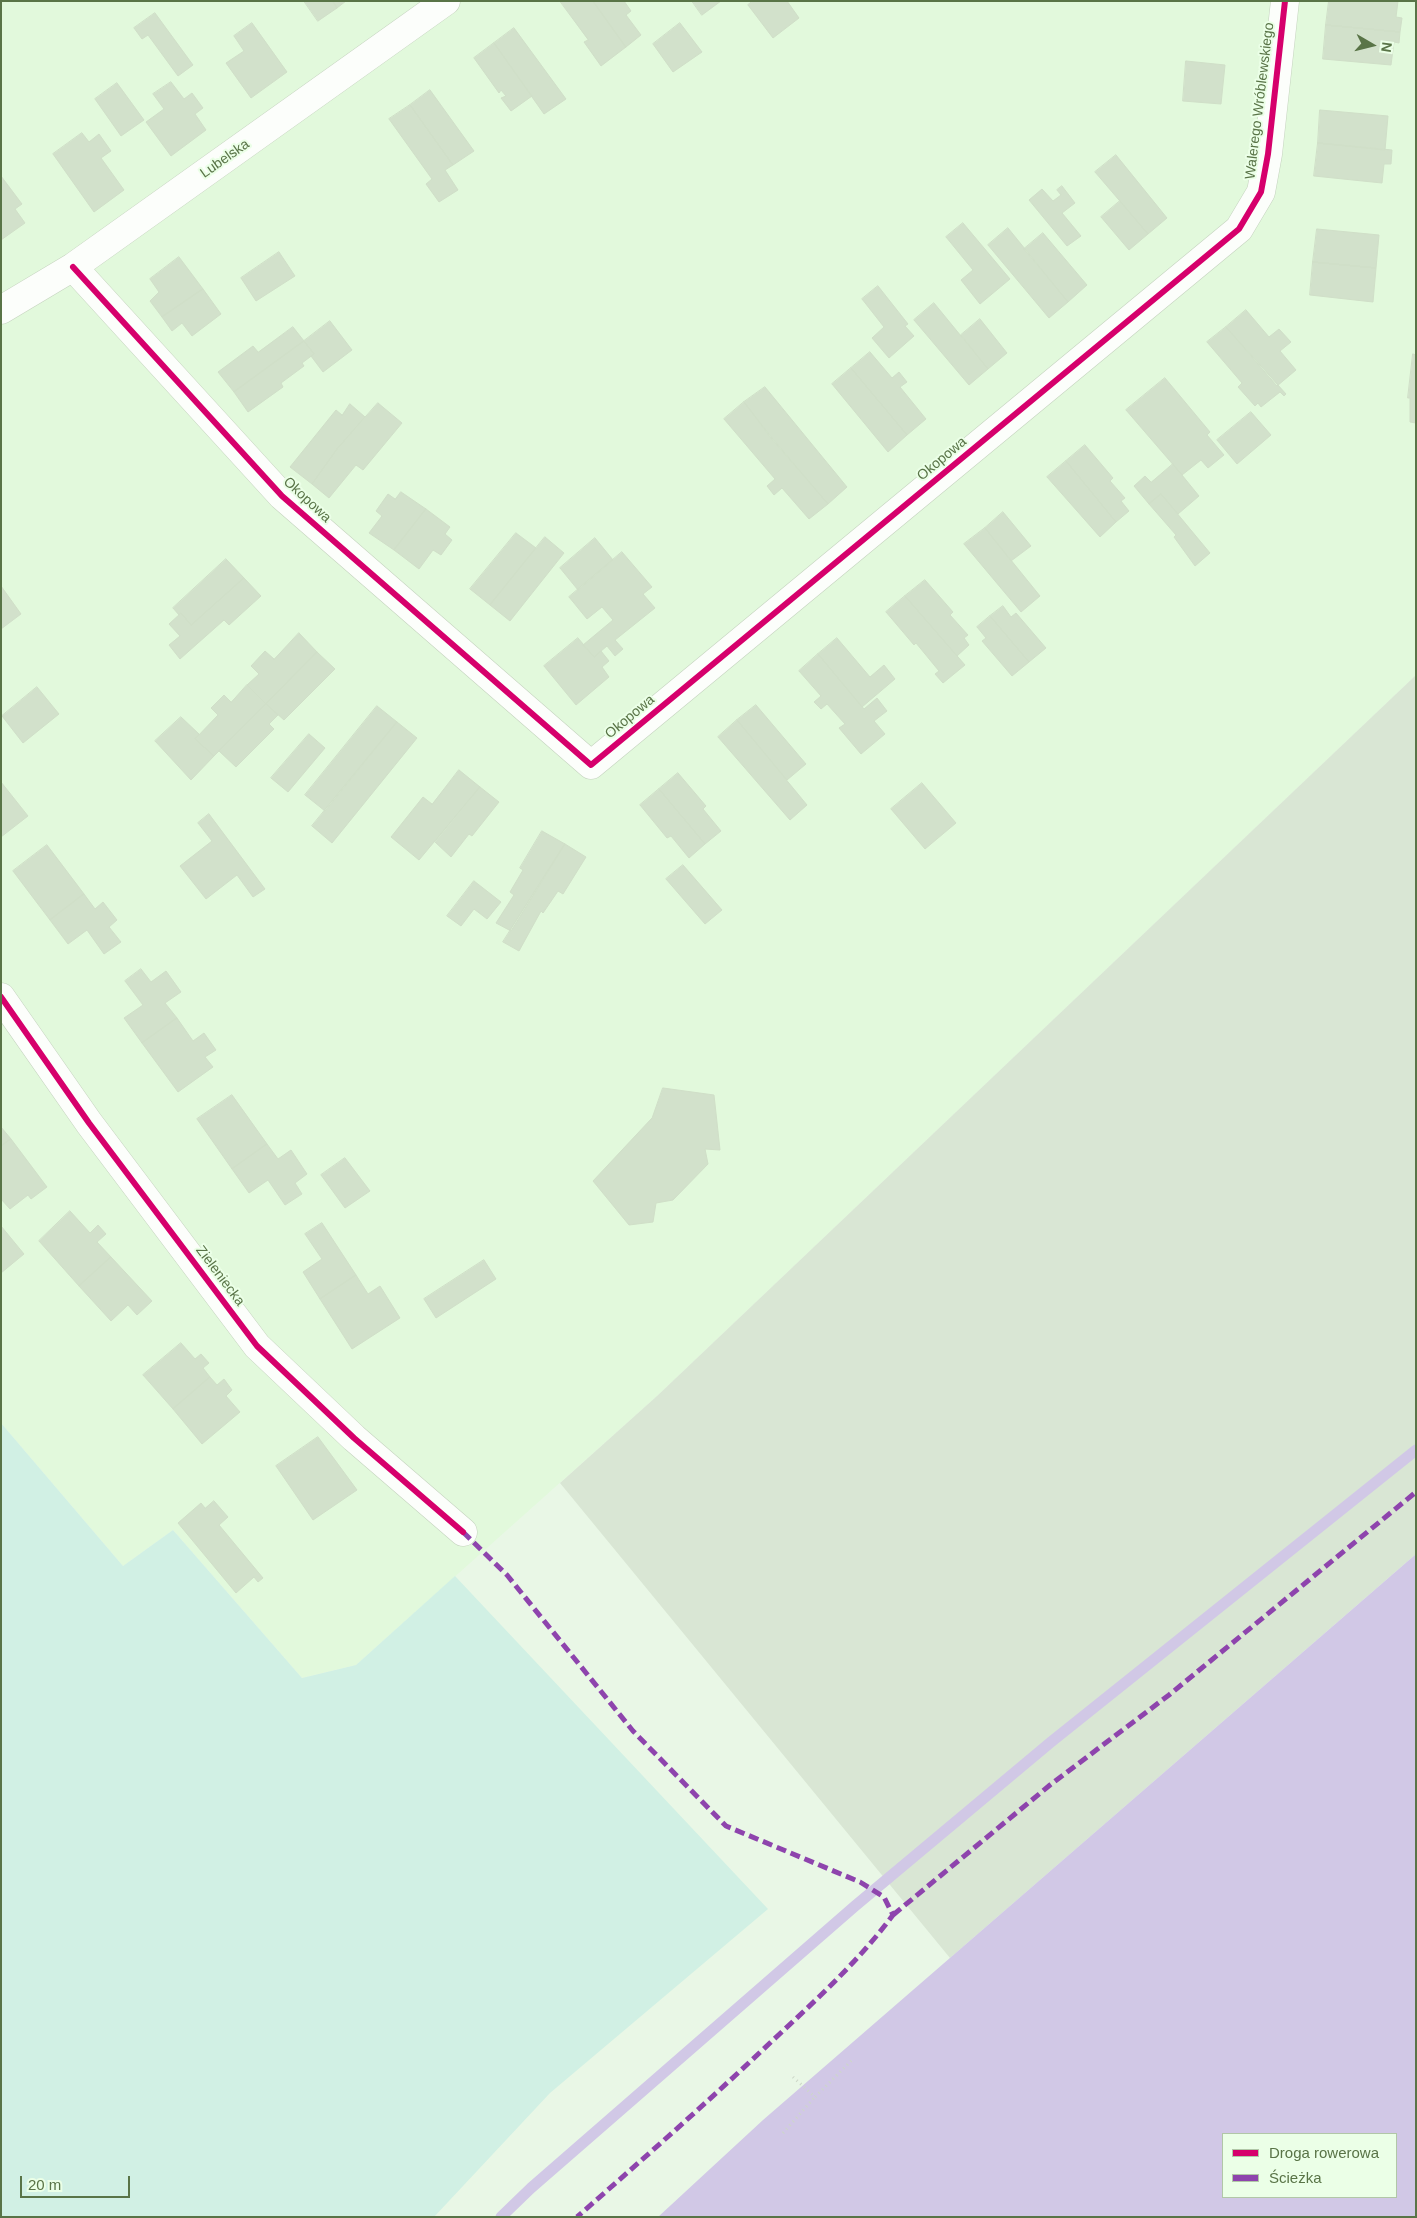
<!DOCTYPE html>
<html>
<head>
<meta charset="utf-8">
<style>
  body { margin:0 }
  #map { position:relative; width:1417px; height:2218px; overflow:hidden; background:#e9f7e6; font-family:Helvetica,sans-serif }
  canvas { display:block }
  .frame { position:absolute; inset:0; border:2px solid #597447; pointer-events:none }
  .legend { position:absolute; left:1222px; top:2133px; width:175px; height:65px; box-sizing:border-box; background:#ebffe7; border:1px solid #b1c7a7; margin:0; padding:6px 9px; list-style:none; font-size:15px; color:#597447 }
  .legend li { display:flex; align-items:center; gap:10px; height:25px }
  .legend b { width:25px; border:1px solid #b1c7a7 }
  .north { position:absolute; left:1347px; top:20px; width:50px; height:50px; -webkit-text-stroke:4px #ebffe7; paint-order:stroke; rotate:98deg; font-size:14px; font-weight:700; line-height:20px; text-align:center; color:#597447 }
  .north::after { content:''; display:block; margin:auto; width:18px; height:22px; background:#597447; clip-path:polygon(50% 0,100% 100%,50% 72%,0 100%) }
  .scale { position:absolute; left:20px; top:2176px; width:110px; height:22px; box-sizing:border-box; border:2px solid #597447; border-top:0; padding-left:6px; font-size:15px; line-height:18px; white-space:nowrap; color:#597447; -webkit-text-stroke:4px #ebffe7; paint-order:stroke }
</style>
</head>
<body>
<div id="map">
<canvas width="1417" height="2218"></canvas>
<div class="frame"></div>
<ul class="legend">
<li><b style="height:6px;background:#d6006c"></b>Droga rowerowa</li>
<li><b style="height:6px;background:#8e44ad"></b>Ścieżka</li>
</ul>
<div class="north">N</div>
<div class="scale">20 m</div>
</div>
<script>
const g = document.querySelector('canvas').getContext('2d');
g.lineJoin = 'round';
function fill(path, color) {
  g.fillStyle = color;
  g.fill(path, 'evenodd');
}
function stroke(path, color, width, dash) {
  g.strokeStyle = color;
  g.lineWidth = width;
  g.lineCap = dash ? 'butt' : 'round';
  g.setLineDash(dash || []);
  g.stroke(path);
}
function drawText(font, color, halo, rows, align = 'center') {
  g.font = font + ' Helvetica,sans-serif';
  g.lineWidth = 4;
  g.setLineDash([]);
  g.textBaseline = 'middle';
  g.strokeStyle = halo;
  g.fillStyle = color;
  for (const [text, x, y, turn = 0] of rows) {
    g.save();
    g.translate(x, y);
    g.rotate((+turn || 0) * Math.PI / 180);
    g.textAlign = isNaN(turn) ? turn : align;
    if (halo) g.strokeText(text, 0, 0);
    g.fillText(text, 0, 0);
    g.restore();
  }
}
const residential = new Path2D(`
  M1,1H1416V675L657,1396L356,1665L302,1678L173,1530L123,1566L1,1423Z`);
const industrial = new Path2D(`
  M1416,675V1554L950,1958L560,1483L657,1396Z`);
const green = new Path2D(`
  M1,1423L123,1566L173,1530L302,1678L356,1665L455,1576L768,1909L550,2093L434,2217H1Z`);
const water = new Path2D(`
  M1416,1554V2217H658L763,2120ZM1223,2134H1396V2197H1223Z`);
const stream = new Path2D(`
  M501,2217L531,2188L855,1906L1051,1742L1416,1450`);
const building = new Path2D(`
  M304,1H333L337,8L318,21Z
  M333,1H346L337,8Z
  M560,1H593L626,47L601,66L584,42L588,40Z
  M593,1H624L631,11L626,15L641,35L626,47Z
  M692,1H721L702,15Z
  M753,1H787L799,18L773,38L748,5Z
  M1329,1H1398L1396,17L1402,18L1400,32L1326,25Z
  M155,13L193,65L178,76L148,35L142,39L134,28Z
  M252,23L287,72L251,98L226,63L244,51L234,36Z
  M680,23L702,52L673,72L653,44Z
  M1326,25L1400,32L1399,43L1394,42L1391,65L1323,59Z
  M514,28L566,99L544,114L494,43Z
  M494,43L532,96L511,111L501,98L506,96L501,90L499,93L474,58Z
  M1186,61L1225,65L1221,104L1183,101Z
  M171,82L184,99L192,93L203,108L195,114L206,130L171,156L146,122L164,109L153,94Z
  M117,83L144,120L121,136L95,99Z
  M430,90L474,151L453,165L410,105Z
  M410,105L453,165L445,170L458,190L439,202L426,184L432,179L389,119Z
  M1320,110L1388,116L1385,150L1318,143Z
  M82,133L89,142L99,134L111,151L101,158L124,190L94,212L53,154Z
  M1318,143L1392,150L1391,164H1384L1382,183L1314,176Z
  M1116,155L1167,218L1148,234L1095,172Z
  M1,176L22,204L15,209L25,223L1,240Z
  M1062,186L1075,203L1062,213L1081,236L1067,246L1029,200L1042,189L1053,201L1061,195L1057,190Z
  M1120,201L1148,234L1129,250L1101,217Z
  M963,223L1010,279L980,304L961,280L973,270L946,237Z
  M1008,228L1068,302L1049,318L988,245Z
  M1317,229L1379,235L1376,268L1313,262Z
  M1043,233L1087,285L1068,302L1024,249Z
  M279,252L295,276L256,301L241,278Z
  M179,257L203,289L162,317L150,301L159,292L150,279Z
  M1313,262L1376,268L1373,302L1310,295Z
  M878,286L908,324L905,326L914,336L889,358L872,338L884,327L862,299Z
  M203,289L221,314L192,336L182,323L172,331L162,317Z
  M934,303L988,369L969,385L914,320Z
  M1246,310L1269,337L1279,329L1291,342L1280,351L1296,370L1277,386L1226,327Z
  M980,319L1007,353L988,369L961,335Z
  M330,321L352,350L323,372L311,356L314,354L304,341Z
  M293,327L304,341L234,392L218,372L253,346L258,352Z
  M1226,327L1286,394L1284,396L1280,392L1261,407L1258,403L1255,406L1238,387L1242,383L1207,342Z
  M304,341L314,354L302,363L304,366L281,383L283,387L248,412L234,392Z
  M870,352L892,378L899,372L907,382L900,387L926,419L907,435L851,368Z
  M1413,354L1416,355V423L1410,422V398H1408Z
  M851,368L907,435L888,452L832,384Z
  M1165,378L1210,432L1207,435L1224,455L1208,468L1201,460L1182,475L1126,410Z
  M765,387L847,487L828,504L772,438L744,402Z
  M744,402L771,438L828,504L809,519L782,488L774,495L767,486L775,479L724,419Z
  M378,403L402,423L363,470L356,465L329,498L312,484L337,449Z
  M350,404L365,417L337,449L312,484L290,467L336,410L342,415Z
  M1251,412L1271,435L1237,464L1217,440Z
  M1085,445L1113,478L1110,481L1125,498L1121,501L1129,511L1116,522L1066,461Z
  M1066,461L1116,522L1100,537L1047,477Z
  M1173,464L1199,496L1178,514L1161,494L1149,504L1134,486L1145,476L1151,482Z
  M401,492L426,509L394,550L369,533L382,516L376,511L388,494L395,499Z
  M1161,494L1210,553L1195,566L1174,537L1176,535L1149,504Z
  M426,509L450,527L445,534L452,540L441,555L433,550L419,569L394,550Z
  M1003,512L1031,546L1011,561L985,528Z
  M985,528L1040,596L1021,612L964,544Z
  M516,533L536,548L490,605L470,589Z
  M545,537L564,553L510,621L490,605Z
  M595,538L613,560L578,590L560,568Z
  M622,552L652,587L643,594L655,608L615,640L623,649L615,656L607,646L594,657L583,645L613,620L602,607L587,619L569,597Z
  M226,559L244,578L191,625L181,613L179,615L173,608Z
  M244,578L261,596L229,625L224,620L180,659L169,645L180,636L169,624L181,613L191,625Z
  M925,580L953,612L950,615L968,635L964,638L969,645L957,656L905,596Z
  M1,586L21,614L1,629Z
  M905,596L965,665L943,683L935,674L939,671L916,643L914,645L886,612Z
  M1003,606L1011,617L1016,613L1046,648L1029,662L990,616Z
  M990,616L1029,662L1012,676L982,641L986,638L977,627Z
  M299,633L317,652L266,704L247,685L259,674L251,666L265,651L274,659Z
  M578,638L594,657L601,651L609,661L602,667L609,677L576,705L544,666Z
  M837,638L870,677L884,665L895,679L862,707L818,654Z
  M317,652L335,669L284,720L266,704Z
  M818,654L864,709L877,698L887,711L874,721L885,734L861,754L839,728L845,724L827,704L821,709L814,702L821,696L799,671Z
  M247,685L266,704L214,756L195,739L218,715L211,708L224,695L231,702Z
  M37,687L59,714L23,743L2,716Z
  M266,704L278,715L269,724L274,729L236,767L219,751Z
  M756,705L806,764L787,780L737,720Z
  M377,706L397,722L325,811L305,795Z
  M181,717L199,734L195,739L214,756L191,780L155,741Z
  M737,720L807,805L790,820L718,737Z
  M397,722L417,738L332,843L312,826Z
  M309,734L325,748L288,792L271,778Z
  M459,770L480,787L419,860L391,837L423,797L432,804Z
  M678,773L706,806L703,809L721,831L705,844L659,789Z
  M1,782L28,816L1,837Z
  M922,783L956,823L925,849L891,809Z
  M480,787L499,802L472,836L469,834L451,857L435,842Z
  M659,789L705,844L689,858L671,836L667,838L640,805Z
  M209,814L265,889L253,897L237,875L206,899L180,866L212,841L198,823Z
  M542,831L565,844L511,931L496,923L514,895L510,892L523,870L520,868Z
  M565,844L586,857L563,894L558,891L543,913L541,911L519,951L503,942Z
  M47,845L84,894L50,920L13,871Z
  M683,865L722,910L705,924L666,879Z
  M474,881L501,902L487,919L474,909L461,926L447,916Z
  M84,894L95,909L103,902L117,920L109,927L121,942L104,954L87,930L68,944L50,920Z
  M141,969L151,982L166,971L181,992L165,1003L177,1018L142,1043L124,1018L143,1005L125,981Z
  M177,1018L193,1041L204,1033L216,1050L205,1057L213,1067L178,1092L142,1043Z
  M663,1088L714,1095L720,1150L705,1149L708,1164L673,1200L656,1203L653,1222L629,1225L593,1181L652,1118Z
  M232,1095L267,1144L232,1169L197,1119Z
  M1,1127L11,1139L1,1146Z
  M11,1139L47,1187L31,1199L28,1195L10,1209L1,1199V1146Z
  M267,1144L278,1159L291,1150L307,1174L295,1183L302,1194L285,1205L268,1180L249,1193L232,1169Z
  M345,1158L370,1191L345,1208L321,1175Z
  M70,1211L90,1233L98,1225L106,1234L97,1242L111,1257L79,1286L39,1241Z
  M322,1223L356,1275L320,1299L303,1272L322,1259L305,1234Z
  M1,1226L24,1254L1,1273Z
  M111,1257L152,1301L137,1315L128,1305L111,1321L79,1286Z
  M484,1260L496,1279L436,1318L424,1299Z
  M356,1275L368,1294L380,1286L400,1318L352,1349L320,1299Z
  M181,1343L195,1359L201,1354L209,1363L203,1368L210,1377L173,1409L143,1375Z
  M210,1377L217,1385L224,1379L232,1390L226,1396L240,1412L202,1444L173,1409Z
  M318,1437L357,1490L313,1520L276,1466Z
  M214,1501L228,1517L219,1525L263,1578L258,1582L254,1577L236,1593L178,1523L201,1503L205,1508Z`);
const path = new Path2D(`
  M793,2077L815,2097L852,2060
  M783,2133L815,2097`);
const minor = new Path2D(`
  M73,267L282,496L591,765L1239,229L1261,192L1268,154L1285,1
  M1,310L73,267L446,1
  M1,997L89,1123L257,1346L354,1438L463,1532`);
const quiet = new Path2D(`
  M463,1532L507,1575L633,1731L726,1826L860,1882L884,1897L893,1915C858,1962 815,2001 772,2041C709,2101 643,2159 577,2217
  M893,1915L1050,1785L1169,1695L1416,1492`);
const cycleway = new Path2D(`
  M73,267L282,496L591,765L1239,229L1261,192L1268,154L1285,1
  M1,997L89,1123L257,1346L354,1438L463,1532`);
const streetNames = [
  ["Walerego Wróblewskiego",1260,101,-83],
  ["Lubelska",225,159,-35],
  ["Okopowa",942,459,-40],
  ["Okopowa",307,500,43],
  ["Okopowa",630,717,-40],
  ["Zieleniecka",220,1276,53]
];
fill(residential, '#e2f9dc');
fill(industrial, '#d9e6d4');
fill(green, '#d1f0e4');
fill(water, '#d1c8e6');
stroke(stream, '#d1c8e6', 11);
fill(building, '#d2e1cb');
stroke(building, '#d0dfc8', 1);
stroke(minor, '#c5d3bf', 29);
stroke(path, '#cdd7c8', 3, [1, 4]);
stroke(minor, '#fcfefb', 28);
stroke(quiet, '#8e44ad', 5, [10, 5]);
stroke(cycleway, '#d6006c', 6);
drawText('14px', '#597447', '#ebffe7', streetNames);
</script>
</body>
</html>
